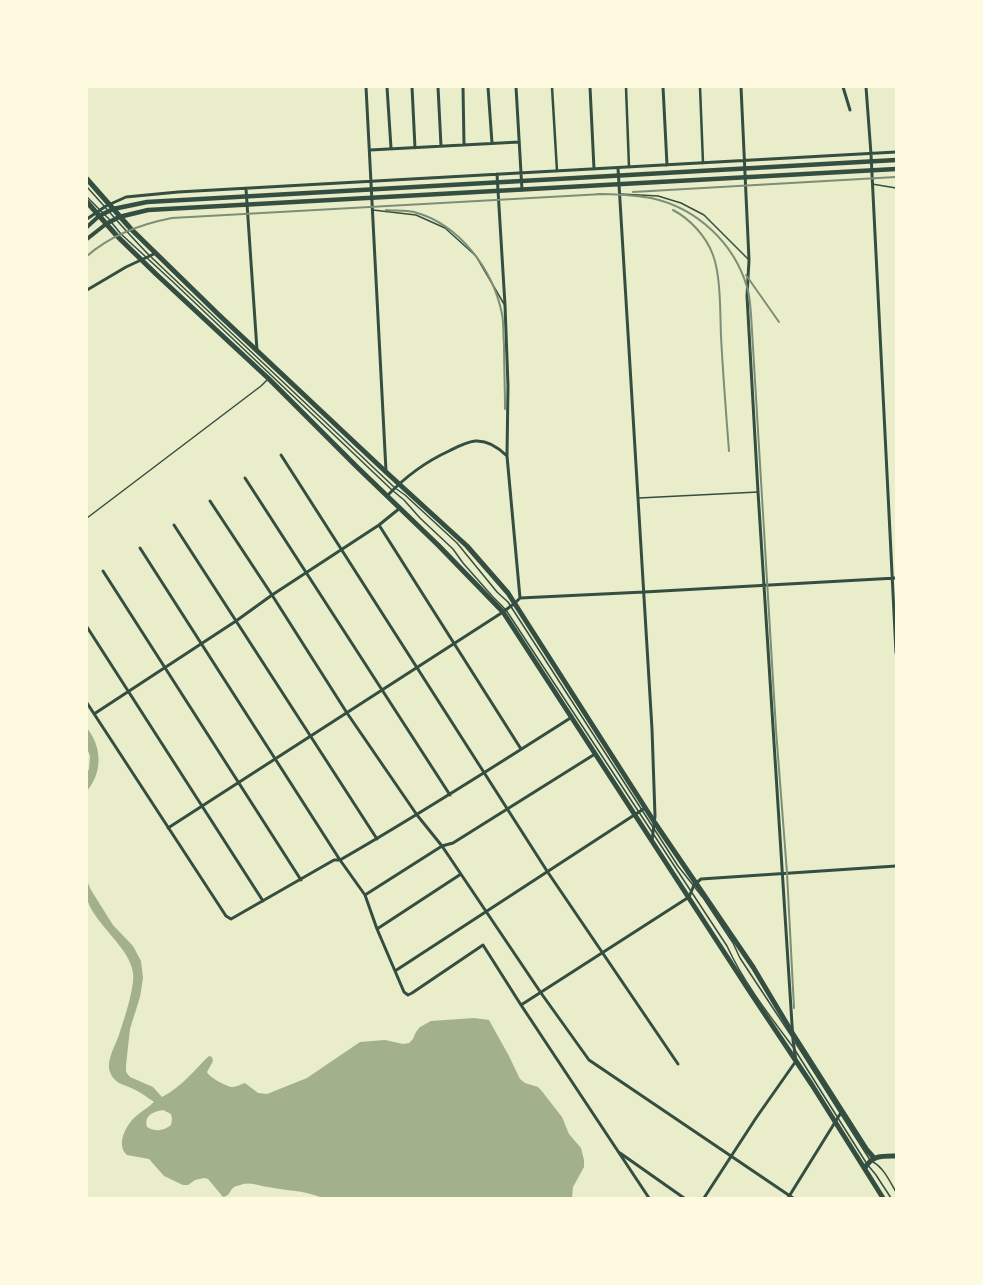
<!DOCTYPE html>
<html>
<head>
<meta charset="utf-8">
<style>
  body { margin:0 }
  #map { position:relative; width:983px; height:1285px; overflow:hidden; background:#e9edc9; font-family:"Work Sans",sans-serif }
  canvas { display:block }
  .frame { position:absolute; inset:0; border:88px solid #fefae0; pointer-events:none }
</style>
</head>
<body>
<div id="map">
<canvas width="983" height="1285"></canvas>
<div class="frame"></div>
</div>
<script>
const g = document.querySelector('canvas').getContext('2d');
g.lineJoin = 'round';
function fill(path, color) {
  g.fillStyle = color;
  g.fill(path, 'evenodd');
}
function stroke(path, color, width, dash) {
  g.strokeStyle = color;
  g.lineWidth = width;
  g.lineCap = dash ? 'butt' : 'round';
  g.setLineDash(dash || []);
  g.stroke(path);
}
const water = new Path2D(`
  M87,728C102,747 103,772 87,791V773L89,769L90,756L87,748Z
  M87,881L91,890L113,925L133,946L141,961L143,978L140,997L130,1029L126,1065V1072L130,1077L153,1087L162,1097C183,1086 193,1071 209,1056L212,1057L213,1061L207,1072C209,1077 227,1087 232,1087C237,1087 241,1084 245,1083L258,1093L267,1094L307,1078L360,1042L385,1040L403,1044L409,1043L413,1039L416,1032L420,1027L431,1021L474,1018L489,1020L509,1056L520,1079L525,1083L538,1087L541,1090L562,1117L569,1134L581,1148L584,1160V1167L573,1187L572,1198H323C303,1190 288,1191 268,1187C260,1186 252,1182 243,1184C241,1185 236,1186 234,1187C229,1191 230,1196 223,1197L208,1179L204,1178L195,1180L188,1185H183L164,1176L149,1159L127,1155C116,1145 125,1127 134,1118C140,1112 148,1108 154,1102C147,1097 139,1091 131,1088C122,1084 114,1083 110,1072C106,1061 115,1046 119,1035C124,1020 135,987 133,973C130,948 97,926 88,902C85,896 87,887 87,881ZM163,1110L171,1114L172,1119L171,1125C163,1131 156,1132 147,1127C144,1115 153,1112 163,1110Z`);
const service = new Path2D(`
  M872,184L896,188
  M87,187C108,210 128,234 150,256L395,488L405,495L457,543L497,592L508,602L678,866L704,899L733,943L740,958L792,1037
  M620,194L658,196L681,203L704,215L748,259
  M87,197L110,220
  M373,210L416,215L445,228L476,256L504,304
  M112,223L121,234L172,281L392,490L404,500L420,518L453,549L463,563L493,597L506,610L727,946C744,983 769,1015 793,1047
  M639,498L758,492
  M87,518L261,386L267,380
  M795,1042L870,1160
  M795,1050L867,1164L876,1175L891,1198
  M873,1162C884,1168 890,1182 896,1192`);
const pedestrian = new Path2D(`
  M552,87L557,171
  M626,87L629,167
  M700,87L703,163`);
const minor = new Path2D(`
  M366,87L386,471
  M387,87L391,148
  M412,87L415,148
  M438,87L441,146
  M463,87L464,145
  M488,87L492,143
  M516,87L522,190
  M590,87L594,169
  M663,87L667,165
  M843,87L850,110
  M866,87L871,154L896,653
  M370,150L519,142
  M618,168L652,729L655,816L652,841
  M497,174L505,305L508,386L507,456L520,598
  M246,189L257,350
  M87,219L106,206L126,197L178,192L896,152
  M87,290L126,267L156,253
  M281,455L547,871L678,1064
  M245,478L450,795
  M387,496C405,477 425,462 449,451C457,447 466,442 475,441C488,440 498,447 507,456
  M210,501L272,595L347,713L417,815L442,846L541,993L589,1060L793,1198
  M174,525L377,839
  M379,525L521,749
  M140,548L340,860L365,895L377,929L404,992L408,995L412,993L483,945L521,1005L649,1198
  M103,571L301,880
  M87,627L263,901
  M87,703L226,916L231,919L334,860H340C419,815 495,766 572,717
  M94,714L236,621L272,595L379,525L400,508
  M168,828L503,612L515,603L520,598L644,592L896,578
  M365,895L442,846L453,843L595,754
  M377,929L461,874
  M395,971L645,808
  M521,1005L689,897L694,885L701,879L896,866
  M620,1153L684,1198
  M704,1198L756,1118L796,1061L793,1040L758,492L747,296L749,260L741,87
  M788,1198L842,1111`);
const tertiary = new Path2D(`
  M87,227L99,216
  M87,239L106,224`);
const secondary = new Path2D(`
  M99,216L113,209L147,202L896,160
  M106,224L119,217L148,210L896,169`);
const primary = new Path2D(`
  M87,179L131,229L219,315L386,472L467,546L508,593L655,823L753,967L793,1034L867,1150L874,1158
  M87,202L117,236L156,274L269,379L356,466L438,545L503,612L750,992L812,1085L883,1198
  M865,1168C872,1155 883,1156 896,1156`);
const rail = new Path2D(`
  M633,192L896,177
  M597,194C615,194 633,195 651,198C697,208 734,243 747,287C750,296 750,305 751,314L776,730L787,873L794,1008
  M386,210C395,211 405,210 414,212C459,224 493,269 502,314C504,324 503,334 504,344C504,366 505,387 505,409
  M673,210C690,219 706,236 713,255C721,277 720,312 721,336C723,375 726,413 729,451
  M87,256C111,235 141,224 172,218L603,194
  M746,275L779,322`);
fill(water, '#a3b18a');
stroke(service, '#344e41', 1.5);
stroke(pedestrian, '#344e41', 2.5);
stroke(minor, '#344e41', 3);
stroke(tertiary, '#344e41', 4);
stroke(secondary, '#344e41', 4.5);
stroke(primary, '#344e41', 5);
stroke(rail, '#7c8e77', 2);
</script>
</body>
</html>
